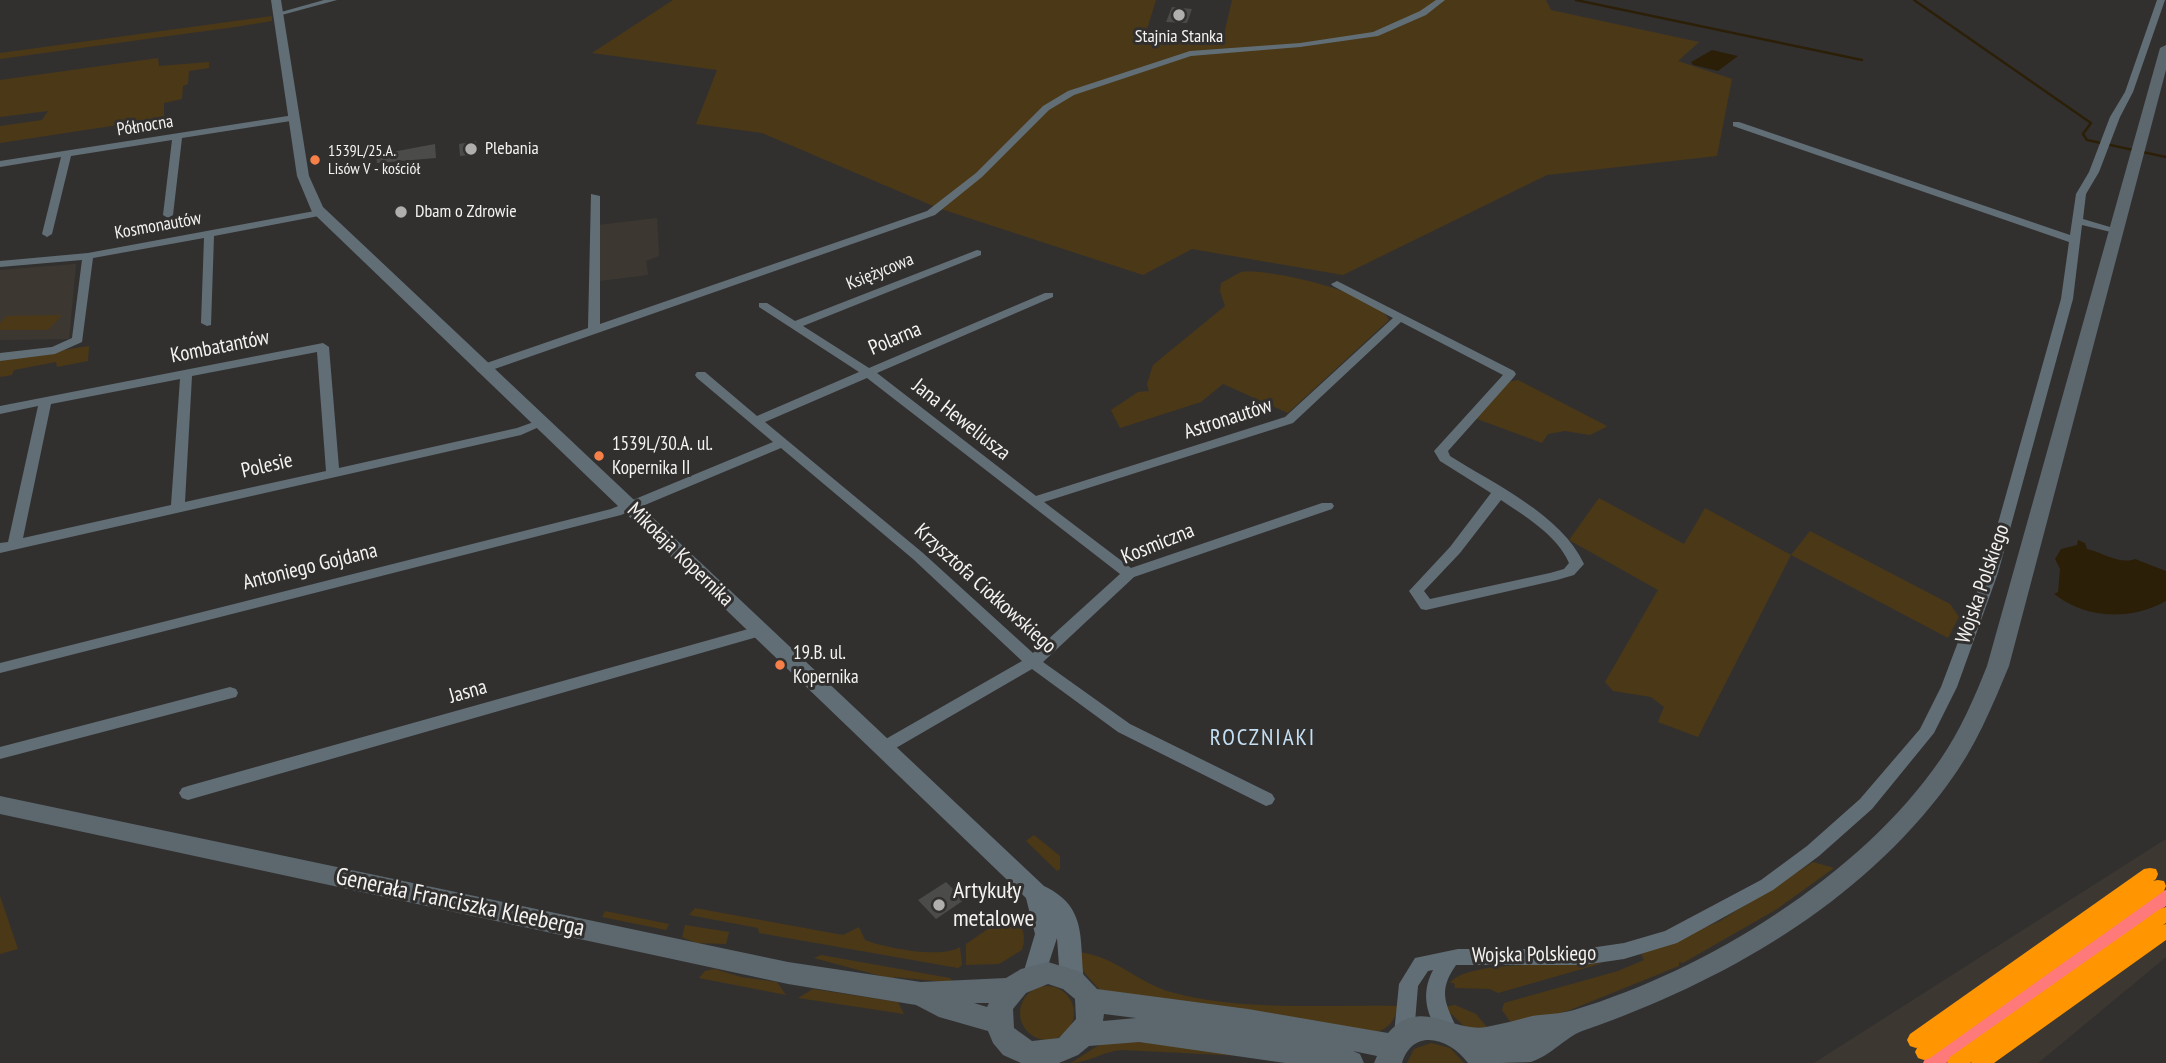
<!DOCTYPE html>
<html>
<head>
<meta charset="utf-8">
<style>
  body { margin:0 }
  canvas { display:block; background:#31302f }
</style>
</head>
<body>
<canvas width="2166" height="1063"></canvas>
<script>
const g = document.querySelector('canvas').getContext('2d');
g.lineJoin = 'round';
function fill(path, color) {
  g.fillStyle = color;
  g.fill(path, 'evenodd');
}
function stroke(path, color, width, dash) {
  g.strokeStyle = color;
  g.lineWidth = width;
  g.lineCap = dash ? 'butt' : 'round';
  g.setLineDash(dash || []);
  g.stroke(path);
}
function drawText(font, color, halo, rows, align = 'center') {
  g.font = font + ' "PT Sans Narrow",sans-serif';
  g.lineWidth = 6;
  g.setLineDash([]);
  g.textBaseline = 'middle';
  g.strokeStyle = halo;
  g.fillStyle = color;
  for (const [text, x, y, turn = 0] of rows) {
    g.save();
    g.translate(x, y);
    g.rotate((+turn || 0) * Math.PI / 180);
    g.textAlign = isNaN(turn) ? turn : align;
    if (halo) g.strokeText(text, 0, 0);
    g.fillText(text, 0, 0);
    g.restore();
  }
}
const built = new Path2D(`
  M657,218L659,256L646,261L648,275L599,281L598,225Z
  M76,264L69,339L0,340V270Z
  M2166,839V957L2038,1063H1814Z`);
const green = new Path2D(`
  M673,0H1156L1144,39L1222,43L1232,0H1546L1551,10L1699,42L1678,61L1732,79L1717,156L1547,175L1343,275L1192,249L1143,275L938,208L762,133L696,124L717,70L592,53Z
  M272,16V21L235,27L0,59V53Z
  M158,58L159,66L209,62V68L189,71L188,84L183,86L182,99L164,103V118L0,143V126L42,120L48,111L0,117V80Z
  M1241,272C1269,268 1377,293 1389,320L1288,413L1223,384L1201,402L1120,428L1111,410L1138,392L1149,391L1147,384L1153,365L1225,306L1220,291L1221,283Z
  M62,315L48,330H0V323L7,316Z
  M89,346L88,361L57,367L56,362L14,370L12,375L0,377V360Z
  M1518,380L1607,426L1606,427L1590,435L1565,431L1548,434L1542,443L1477,419L1478,414L1507,382Z
  M1599,498L1684,544L1705,508L1791,555L1810,531L1950,604L1959,617L1948,638L1791,555L1698,737L1658,722L1664,707L1651,697L1613,691L1605,682L1658,590L1569,540Z
  M1034,835L1060,856V869L1057,871L1026,841Z
  M1813,862L1834,868L1777,909L1683,963L1679,962V966L1570,1010L1514,1027L1502,1010L1504,1003L1618,971L1644,960L1641,954L1720,921Z
  M0,896L18,949L0,954Z
  M695,908L843,935L859,927L865,940C885,948 942,959 960,947L962,965L958,968L759,933L758,928L689,915Z
  M605,911L669,924L666,930L602,917Z
  M1011,913C1022,922 1027,936 1022,950L999,964L966,965V944Z
  M685,925L729,932L726,944L696,943L682,937Z
  M1076,952C1116,955 1136,983 1174,993C1247,1012 1323,1004 1398,1006C1395,1021 1389,1028 1375,1033L1100,990L1081,969Z
  M821,955L950,978L954,983L895,977L892,979L814,958Z
  M1603,963L1498,993L1490,989L1455,988L1454,983H1450C1469,959 1568,966 1603,963Z
  M715,969L741,977L777,982L786,995L699,978L705,971Z
  M1020 1013a27 27 0 1 1 54 0a27 27 0 1 1-54 0Z
  M813,989L898,1002L904,1014L798,998Z
  M1455,1005L1476,1014L1491,1032L1465,1027L1444,1007Z
  M1110,1038L1264,1057L1122,1050C1104,1051 1087,1063 1071,1063Z
  M1431,1043L1450,1048L1464,1063H1407L1414,1049Z`);
const water = new Path2D(`
  M1712,50L1738,56L1718,71L1693,65L1691,62Z
  M2078,540L2085,543L2087,549C2102,552 2119,565 2135,559L2166,571V601C2130,621 2086,619 2054,594L2058,592L2060,569L2055,559L2061,549L2077,545Z`);
const stream = new Path2D(`
  M1576,0L1862,60
  M1914,0L2091,123L2083,134L2087,140L2166,157`);
const building = new Path2D(`
  M1172,7L1192,9L1187,23L1166,22Z
  M476,141L478,154L460,156L459,144Z
  M435,144L436,158L377,163L376,155Z
  M946,882L964,900L936,919L918,900Z`);
const minor = new Path2D(`
  M324,0H337L278,16L274,14Z
  M1436,0H1445L1426,15L1378,36L1300,47L1191,56L1074,95L1049,110L982,177L935,215L486,372H478L476,369L478,366L588,328L591,194L600,196V324L927,211L976,173L1043,106L1068,91L1190,51L1300,43L1373,32L1420,11Z
  M2157,0H2165L2133,92L2120,117L2099,172L2086,194L2083,219L2120,230L2115,233L2082,225L2073,299L1998,573L1957,687L1934,733L1872,809L1819,856L1773,890L1677,943L1624,959L1583,965H1456C1437,992 1446,1004 1458,1031L1455,1037L1448,1040L1441,1037C1427,1015 1420,995 1433,970L1428,971L1418,986L1414,1034L1411,1040L1404,1043L1397,1040L1394,1034L1399,984L1415,958L1458,949H1583L1624,943L1665,931L1761,880L1807,846L1860,799L1920,729L1941,687L1984,573L2061,299L2069,242L1733,126V122H1739L2070,235L2076,194L2089,172L2110,117L2125,92Z
  M294,115L297,116V120L182,138L173,215L168,218L163,215L172,140L71,156L52,234L47,237L42,234L61,157L0,167V161Z
  M320,210L325,213L324,215L214,236L211,325L207,326L201,323L204,238L93,258L82,342L55,354L0,361V353L52,347L72,338L82,260L0,267V261L88,253Z
  M977,250L981,251V255L803,326L869,368L1045,293H1053V297L877,373L1036,496L1285,417L1393,318L1333,286L1331,284L1337,281L1514,371L1516,374L1514,377L1448,451L1450,456C1494,484 1562,515 1584,564L1574,575L1557,580L1426,610L1421,609L1409,591L1450,547L1491,493L1440,461L1434,451L1503,375L1401,322L1293,423L1044,502L1131,568L1322,503H1332L1334,506L1332,509L1134,577L1043,662L1130,724L1272,794L1275,799L1272,804L1266,806L1118,732L1032,669L889,752L883,754L877,752L875,748L877,744L1022,661L913,559L781,448L621,515L0,673V663L611,509L773,442L697,378L695,375L697,372H705L757,416L859,372L759,307V303H767L795,321ZM867,378L1120,574L1033,653L923,553L765,422ZM1501,500C1526,517 1557,535 1569,563L1564,569L1550,573L1430,599L1424,591L1460,553Z
  M323,343L329,347L339,468L517,428L542,419L548,423L521,435L0,553V543L8,542L38,406L0,414V406ZM317,352L326,471L185,502L192,376ZM180,379L171,505L23,538L51,404Z
  M759,626L764,627L767,631L764,635L188,800L182,798L179,793L182,788L188,786Z
  M230,687L236,689L238,693L236,697L0,759V747Z`);
const tertiary = new Path2D(`
  M271,0H281L309,176L323,207L1044,886C1088,907 1079,939 1084,980L1081,987L1072,990L1063,987L1060,980L1057,938L1043,981L1035,984L1027,981L1023,974L1035,934L1026,898L312,212L297,176Z`);
const secondary = new Path2D(`
  M2166,45V70L2009,666C1992,707 1975,748 1948,784C1860,904 1723,982 1585,1030C1566,1036 1552,1055 1531,1062C1514,1063 1487,1063 1468,1063C1450,1038 1413,1027 1402,1063H1374L1377,1056L1353,1051L1360,1054L1364,1063H1285L1139,1042L1089,1046L1078,1055L1059,1063H1021L1003,1055L993,1043L988,1031L939,1017L916,1005L788,984L0,814V796L788,962L921,982L1006,978L1021,969L1048,962L1081,972L1097,989L1248,1009L1388,1033C1421,996 1451,1033 1486,1027C1502,1024 1517,1020 1532,1016C1546,1014 1560,1014 1574,1010C1707,970 1860,876 1940,760C1960,731 1974,699 1987,666L2160,48ZM1048,984L1063,989L1075,999L1076,1019L1059,1038L1032,1041L1014,1028L1013,1009L1026,993ZM974,1003H989L987,1007ZM1104,1014L1136,1018L1103,1021Z`);
const rail1 = new Path2D(`
  M2166,890V906L1946,1063H1923L1926,1057L2160,892Z`);
const rail2 = new Path2D(`
  M2166,907V923L1970,1063H1947L1950,1057L2160,909Z`);
const rail3 = new Path2D(`
  M2158,880L2164,881L2166,886L2164,891L1930,1058L1924,1060L1918,1058L1915,1052L1918,1046L2152,881Z`);
const rail4 = new Path2D(`
  M2166,924V940L1994,1063H1971L1974,1057L2160,926Z`);
const rail5 = new Path2D(`
  M2150,868L2156,869L2158,874L2156,879L1922,1046L1916,1048L1910,1046L1907,1040L1910,1034L2144,869Z`);
const markers = [
  [1179,15,7,"#b0afae"],
  [471,149,7,"#b0afae"],
  [315,160,6,"#f78048"],
  [401,212,7,"#b0afae"],
  [599,456,6,"#f78048"],
  [780,665,6,"#f78048"],
  [939,905,7,"#b0afae"]
];
const farBusnames = [
  ["1539L/25.A.",328,151],
  ["Lisów V - kościół",328,169]
];
const farPoinames = [
  ["Stajnia Stanka",1179,37,"center"],
  ["Plebania",485,149],
  ["Dbam o Zdrowie",415,212]
];
const farStreetnames = [
  ["Północna",145,126,-9],
  ["Kosmonautów",158,226,-10],
  ["Księżycowa",880,272,-22]
];
const busNames = [
  ["1539L/30.A. ul.",612,445],
  ["Kopernika II",612,469],
  ["19.B. ul.",793,654],
  ["Kopernika",793,678]
];
const streetNames = [
  ["Polarna",895,339,-23],
  ["Kombatantów",220,347,-11],
  ["Astronautów",1228,419,-18],
  ["Jana Heweliusza",961,420,38],
  ["Polesie",267,466,-13],
  ["Kosmiczna",1158,544,-22],
  ["Mikołaja Kopernika",680,555,44],
  ["Antoniego Gojdana",310,567,-14],
  ["Wojska Polskiego",1983,584,-71],
  ["Krzysztofa Ciołkowskiego",985,589,42],
  ["Jasna",468,692,-16],
  ["Wojska Polskiego",1534,955,-1]
];
const neighbourhoodNames = [
  ["ROCZNIAKI",1263,738]
];
const nearPoinames = [
  ["Artykuły",953,891],
  ["metalowe",953,919]
];
const nearStreetnames = [
  ["Generała Franciszka Kleeberga",460,903,12]
];
fill(built, '#3c3831');
fill(green, '#4b3816');
fill(water, '#2c1f07');
stroke(stream, '#2c1f07', 2.5);
fill(building, '#4b4b4a');
fill(minor, '#626e76');
fill(tertiary, '#626e76');
fill(secondary, '#5c676e');
fill(rail1, '#fe7a7a');
fill(rail2, '#ff9500');
fill(rail3, '#ff9500');
fill(rail4, '#ff9500');
fill(rail5, '#ff9500');
for (const [x, y, r, color] of markers) {
  const dot = new Path2D();
  dot.arc(x, y, r, 0, 2 * Math.PI);
  g.fillStyle = color;
  g.fill(dot);
  stroke(dot, '#32302e', 2.5);
}
drawText('16px', '#f4f3f2', '#32302e', farBusnames, 'left');
drawText('18px', '#f4f3f2', '#32302e', farPoinames, 'left');
drawText('18px', '#f4f3f2', '#32302e', farStreetnames);
drawText('19px', '#f4f3f2', '#32302e', busNames, 'left');
drawText('21px', '#f4f3f2', '#32302e', streetNames);
g.letterSpacing = '2px';
drawText('23px', '#c4dff3', '#32302e', neighbourhoodNames);
g.letterSpacing = '0px';
drawText('24px', '#f4f3f2', '#32302e', nearPoinames, 'left');
drawText('24px', '#f4f3f2', '#32302e', nearStreetnames);
</script>
</body>
</html>
